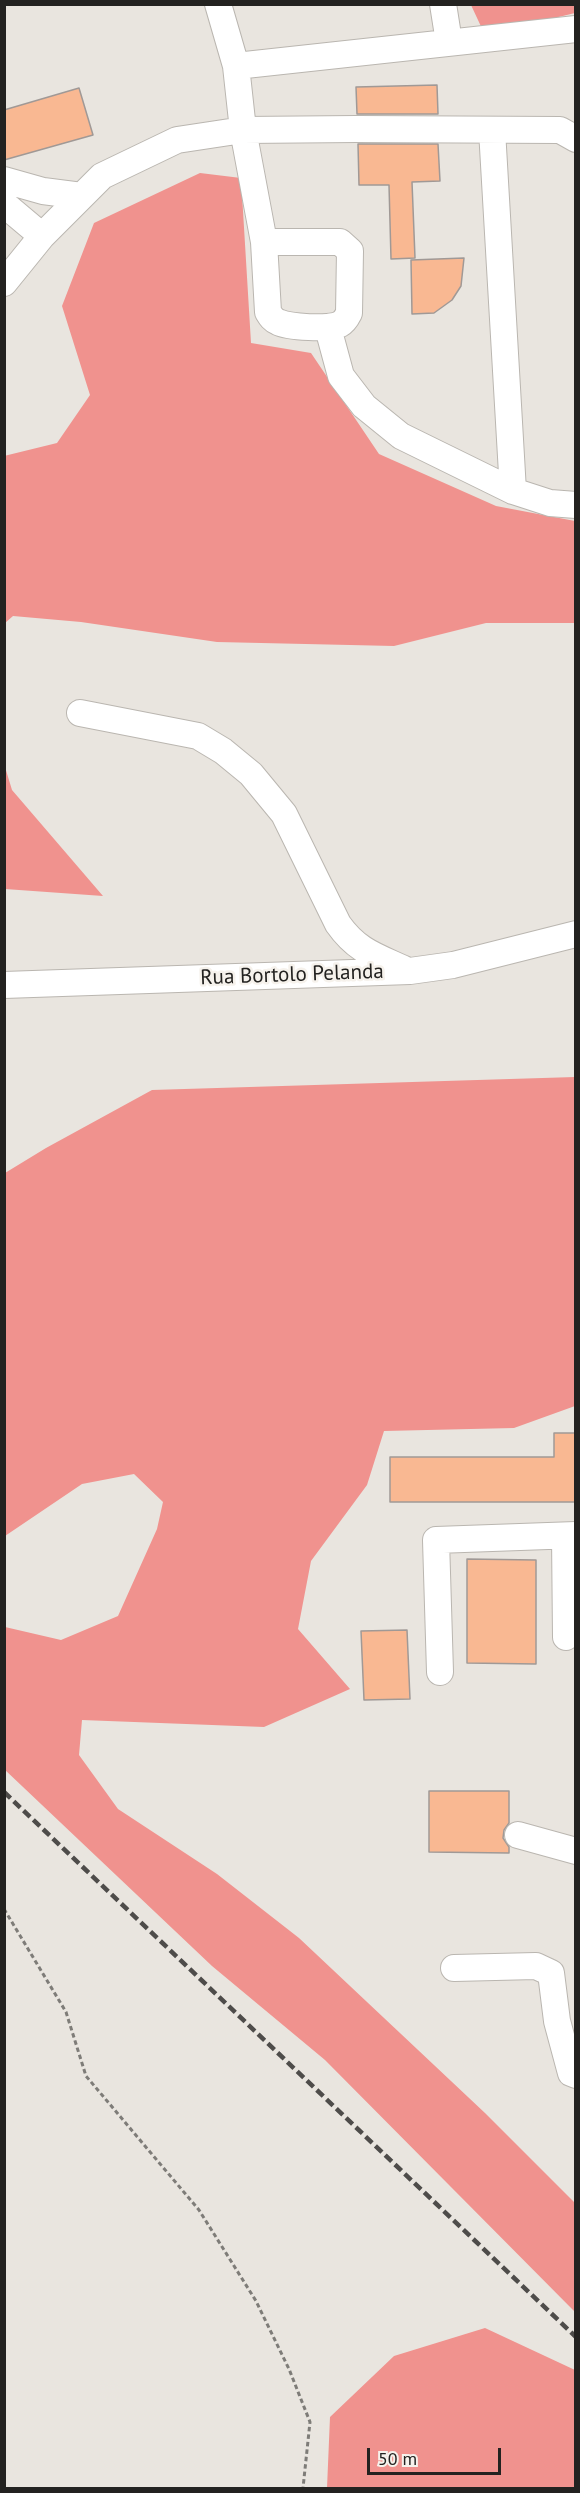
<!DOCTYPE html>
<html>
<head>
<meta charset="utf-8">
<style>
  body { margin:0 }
  #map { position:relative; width:580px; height:2493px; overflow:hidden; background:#e9e5df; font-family:"PT Sans",sans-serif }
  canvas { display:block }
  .frame { position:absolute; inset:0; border:6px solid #232220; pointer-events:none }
  .scale { position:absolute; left:367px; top:2448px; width:134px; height:27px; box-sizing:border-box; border:3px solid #232220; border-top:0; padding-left:8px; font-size:18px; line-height:21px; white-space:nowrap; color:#232220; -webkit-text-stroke:4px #f6f2ec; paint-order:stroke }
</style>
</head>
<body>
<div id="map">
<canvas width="580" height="2493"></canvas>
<div class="frame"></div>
<div class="scale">50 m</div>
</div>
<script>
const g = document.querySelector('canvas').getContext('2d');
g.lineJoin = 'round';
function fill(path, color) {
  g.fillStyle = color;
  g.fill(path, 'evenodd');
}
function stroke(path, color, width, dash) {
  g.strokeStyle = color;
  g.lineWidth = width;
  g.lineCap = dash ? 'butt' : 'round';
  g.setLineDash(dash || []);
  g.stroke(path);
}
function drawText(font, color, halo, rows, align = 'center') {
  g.font = font + ' "PT Sans",sans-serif';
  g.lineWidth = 5;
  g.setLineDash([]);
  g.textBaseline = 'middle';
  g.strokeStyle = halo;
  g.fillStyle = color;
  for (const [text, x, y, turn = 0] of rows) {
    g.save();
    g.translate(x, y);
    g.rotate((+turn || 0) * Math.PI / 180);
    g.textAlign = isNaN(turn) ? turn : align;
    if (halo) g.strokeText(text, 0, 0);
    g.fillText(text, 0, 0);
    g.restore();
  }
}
const forest = new Path2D(`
  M471,5H575V13L485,35Z
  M200,173L241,178L251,343L311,353L379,454L496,506L575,521V623H486L394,646L217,642L81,622L13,616L5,623L4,456L57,443L90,395L62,306L94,223Z
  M5,767L12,790L103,896L5,889Z
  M575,1077V1406L514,1428L384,1431L367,1485L311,1561L298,1629L350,1689L264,1727L82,1720L79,1755L118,1809L217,1874L299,1938L485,2113L575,2203V2312L325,2060L212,1966L4,1769L5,1627L61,1640L118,1616L157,1529L163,1502L134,1474L82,1484L5,1536V1173L46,1148L152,1090Z
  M485,2328L575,2370V2488H327L330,2417L394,2356Z`);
const building = new Path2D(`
  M437,85L438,114H357L356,87Z
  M79,88L93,135L4,160V110Z
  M358,144H438L440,181L412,182L415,258L391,259L389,185H359Z
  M464,258L461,286L452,300L434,313L412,314L411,260Z
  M554,1433H576V1502H390V1457H554Z
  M467,1559L536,1560V1664L467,1663Z
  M407,1630L410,1699L364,1700L361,1631Z
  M429,1791H509V1823L504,1830L503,1838L509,1847V1853L429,1852Z`);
const path = new Path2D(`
  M4,1909L66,2012L86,2076L199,2210L256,2301L289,2369L310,2422L303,2488`);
const minor = new Path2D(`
  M218,4L236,66L243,130L264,242
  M443,4L449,42
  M236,66L576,29
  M492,130L513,491
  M4,180L43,191L82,196
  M4,204L42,236
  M264,242H340L350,251L349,313C347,317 344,322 340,324C330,330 288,327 278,322C273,320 271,317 268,312Z
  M4,283L42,236L102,176L177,140L243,130L357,129L560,130L576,139
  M328,328L341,376L364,406L401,436L513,491L550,503L576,505
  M80,713L198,736L223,751L251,774L284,814L338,924C357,951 376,956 404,969
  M4,985L410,971L453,965L576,934
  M565,1536L566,1637
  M440,1672L436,1540L576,1535
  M518,1835L576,1851
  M454,1968L536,1966L551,1973L557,2021L571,2073L576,2075`);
const rail = new Path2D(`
  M4,1792L576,2337`);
const streetNames = [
  ["Rua Bortolo Pelanda",292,975,-2]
];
fill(forest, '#f0928e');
fill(building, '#f9b892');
stroke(building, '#a09996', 1.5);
stroke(minor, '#bab6b0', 28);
stroke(path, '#7e7c78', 3, [4.5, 3]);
stroke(minor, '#fff', 26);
stroke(rail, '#4e4c4a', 4.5, [9, 4.5]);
drawText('21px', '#232220', '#f6f2ec', streetNames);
</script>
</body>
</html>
